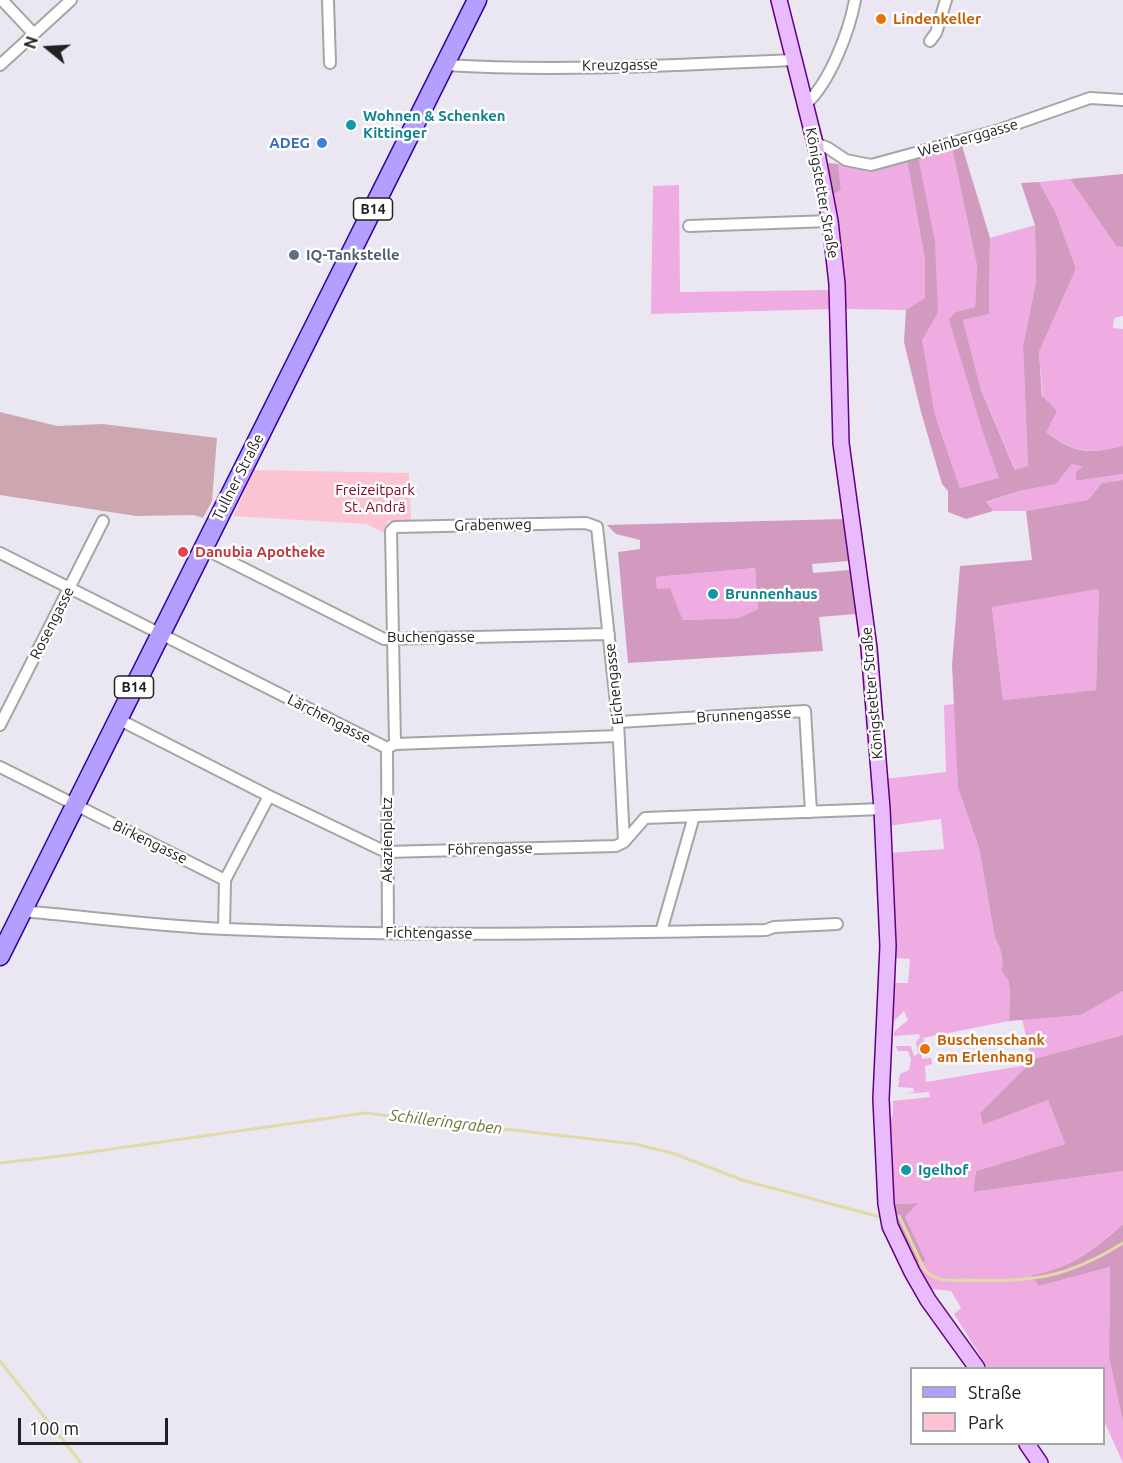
<!DOCTYPE html>
<html>
<head>
<meta charset="utf-8">
<style>
  body { margin:0 }
  #map { position:relative; width:1123px; height:1463px; overflow:hidden; background:#ebe7f2; font-family:Ubuntu,sans-serif }
  canvas { display:block }
  .legend { position:absolute; left:910px; top:1367px; width:195px; height:78px; box-sizing:border-box; background:#fff; border:2px solid #a6a6a6; margin:0; padding:8px 10px; list-style:none; font-size:18px; color:#212121 }
  .legend li { display:flex; align-items:center; gap:12px; height:30px }
  .legend b { width:30px; border:2px solid #a6a6a6 }
  .north { position:absolute; left:18px; top:18px; width:60px; height:60px; -webkit-text-stroke:4px #fff; paint-order:stroke; rotate:288deg; font-size:16px; font-weight:700; line-height:24px; text-align:center; color:#212121 }
  .north::after { content:''; display:block; margin:auto; width:21px; height:27px; background:#212121; clip-path:polygon(50% 0,100% 100%,50% 72%,0 100%) }
  .scale { position:absolute; left:18px; top:1418px; width:150px; height:27px; box-sizing:border-box; border:3px solid #212121; border-top:0; padding-left:8px; font-size:18px; line-height:21px; white-space:nowrap; color:#212121; -webkit-text-stroke:4px #fff; paint-order:stroke }
</style>
</head>
<body>
<div id="map">
<canvas width="1123" height="1463"></canvas>
<ul class="legend">
<li><b style="height:8px;background:#b49fff"></b>Straße</li>
<li><b style="height:16px;background:#fcc4d3"></b>Park</li>
</ul>
<div class="north">N</div>
<div class="scale">100 m</div>
</div>
<script>
const g = document.querySelector('canvas').getContext('2d');
g.lineJoin = 'round';
function fill(path, color) {
  g.fillStyle = color;
  g.fill(path, 'evenodd');
}
function stroke(path, color, width, dash) {
  g.strokeStyle = color;
  g.lineWidth = width;
  g.lineCap = dash ? 'butt' : 'round';
  g.setLineDash(dash || []);
  g.stroke(path);
}
function drawText(font, color, halo, rows, align = 'center') {
  g.font = font + ' Ubuntu,sans-serif';
  g.lineWidth = 5;
  g.setLineDash([]);
  g.textBaseline = 'middle';
  g.strokeStyle = halo;
  g.fillStyle = color;
  for (const [text, x, y, turn = 0] of rows) {
    g.save();
    g.translate(x, y);
    g.rotate((+turn || 0) * Math.PI / 180);
    g.textAlign = isNaN(turn) ? turn : align;
    if (halo) g.strokeText(text, 0, 0);
    g.fillText(text, 0, 0);
    g.restore();
  }
}
const grass = new Path2D(`
  M952,148L977,266L975,307L955,312L984,436L1000,478L960,488L935,415L921,340L938,313L918,156Z
  M907,160L925,260V299L906,310L846,309L833,195L841,190L838,164L871,168Z
  M1070,179L1116,246L1123,247V316L1114,318L1113,328L1123,329V446C1088,454 1075,453 1046,432L1039,352L1076,269L1056,213L1039,182Z
  M679,185L680,292L830,290L831,309L651,314L653,186Z
  M1035,225L1036,282L1023,346L1028,466L1016,471L981,390L963,320L989,314L990,238Z
  M1072,464L1084,467L1076,471L1077,481L1123,474V480L1102,483L1088,500L1026,511H993L985,503L1019,491L1056,484Z
  M755,568L758,609L740,618L683,620L670,589H657L656,577Z
  M1099,589L1096,690L1003,700L992,606Z
  M955,704L958,788L979,848L995,938C1000,947 1005,960 1001,970L1008,980L1010,990L1009,1021L923,1038L925,1045L921,1046L922,1059L931,1058L932,1064L925,1066L926,1082L1027,1065L1029,1048L1022,1019L1081,1015L1123,991V1035L1034,1059L980,1113L983,1125L1048,1100L1065,1144L976,1171L973,1192L1123,1171V1224C1097,1246 1067,1271 1032,1275L1039,1286L1110,1267L1109,1357L1123,1422V1463L1104,1421V1368H988L954,1314L961,1308L951,1291L932,1289L914,1263L926,1261L905,1217L917,1203L893,1204L889,1121L893,1115V1101L930,1097L929,1092L903,1094L914,1092L913,1088L898,1087L900,1074L909,1070L911,1059L908,1051H898L896,1046H911L914,1056L918,1054L916,1042L920,1037L919,1034L894,1036V1032L908,1020L904,1011L893,1022L895,983H908L910,959L896,958L889,853L944,849L941,819L887,826L884,779L946,772L944,705Z`);
const forest = new Path2D(`
  M962,146L990,238L989,314L963,320L981,390L1015,470L1028,466L1023,346L1036,282L1035,225L1021,183L1039,182L1056,213L1076,269L1039,352L1042,396L1057,411L1046,432C1075,454 1088,454 1123,446V474L1076,481V471L1083,467L1072,464L1056,484L1019,491L986,502L993,511L966,519L948,512V491L942,484L921,412L904,342L906,310L925,298V260L907,160L918,156L935,242L938,313L922,340L935,415L960,488L999,478L984,436L949,320L955,312L975,307L977,266L952,148Z
  M827,163L838,164L841,190L833,195Z
  M1123,174V247L1116,246L1070,179Z
  M1123,480V991L1081,1015L1009,1021L1010,990L1008,980L1001,970C1005,960 1000,947 995,938L979,848L958,788L952,665L960,566L1032,560L1026,511L1088,500L1102,483ZM1099,589L1096,690L1003,700L992,607Z
  M844,519L849,561L812,564L813,573L850,570L856,614L819,617L823,651L628,663L618,552L640,549V540L616,534L607,525ZM755,568L758,609L739,618L683,620L670,588L657,589L656,577Z
  M1123,1035V1171L973,1192L976,1171L1065,1144L1048,1100L983,1125L980,1113L1034,1059Z
  M918,1203L905,1217L926,1261L914,1263L900,1235L893,1204Z
  M1123,1224V1422L1109,1357L1110,1267L1039,1286L1031,1275C1067,1271 1097,1247 1123,1224Z`);
const cemetery = new Path2D(`
  M0,412L57,426L103,424L217,438L212,501L203,518L194,515L136,516L0,495Z`);
const park = new Path2D(`
  M254,470L409,473L411,520L388,521L385,533L366,524L233,516Z`);
const stream = new Path2D(`
  M0,1163L70,1155L365,1113L635,1144L675,1154L742,1180L884,1218
  M899,1216L924,1269C937,1283 948,1280 965,1280C1032,1282 1065,1279 1123,1243
  M0,1361L81,1463`);
const street = new Path2D(`
  M2,0L34,34
  M328,0L330,63
  M930,41L936,33L946,0
  M0,65L71,0
  M445,65C560,72 679,65 795,60
  M806,104C830,82 849,32 855,0
  M815,143L828,148L846,160L871,165L996,131L1090,98L1123,100
  M689,226L830,221
  M203,548L384,639L609,634
  M0,553L387,748L395,744L618,736
  M118,719L269,796L386,852L616,846L624,842L645,818L882,809
  M618,722L805,711L811,812
  M0,725L103,521
  M395,744L391,531L395,527L586,523L597,527L618,722L624,842
  M387,748L388,933
  M0,767L225,880
  M22,911C90,917 158,926 226,929C406,937 586,933 766,930L774,927L837,924
  M224,929L225,880L269,796
  M661,932L694,816`);
const secondary = new Path2D(`
  M779,0L815,143L830,221L837,284L841,443L869,648L882,809L888,946L881,1099L886,1204L890,1226L912,1272L928,1300L977,1368
  M1027,1444L1040,1463`);
const primary = new Path2D(`
  M0,956L477,0`);
const markers = [
  [881,19,6,"#e8710a"],
  [351,125,6,"#0f9aa8"],
  [322,143,6,"#3f7fe0"],
  [294,255,6,"#5c6f8a"],
  [183,552,6,"#e0444e"],
  [713,594,6,"#0f9aa8"],
  [925,1049,6,"#e8710a"],
  [906,1170,6,"#0f9aa8"]
];
const shields = [
  [373,209,39],
  [134,687,39]
];
const shieldNames = [
  ["B14",373,209],
  ["B14",134,687]
];
const foodNames = [
  ["Lindenkeller",893,19],
  ["Buschenschank",937,1040],
  ["am Erlenhang",937,1057]
];
const streetNames = [
  ["Kreuzgasse",620,65,-1],
  ["Weinberggasse",968,138,-16],
  ["Königstetter Straße",822,193,80],
  ["Tullner Straße",238,477,-63],
  ["Grabenweg",493,525,-1],
  ["Rosengasse",52,623,-63],
  ["Buchengasse",431,637],
  ["Eichengasse",614,684,-96],
  ["Königstetter Straße",872,693,-95],
  ["Brunnengasse",744,715,-3],
  ["Lärchengasse",329,719,27],
  ["Akazienplatz",387,840,-90],
  ["Birkengasse",150,842,26],
  ["Föhrengasse",490,849,-1],
  ["Fichtengasse",429,933,1]
];
const cultureNames = [
  ["Wohnen & Schenken",363,116],
  ["Kittinger",363,133],
  ["Brunnenhaus",725,594],
  ["Igelhof",918,1170]
];
const shopNames = [
  ["ADEG",310,143]
];
const serviceNames = [
  ["IQ-Tankstelle",306,255]
];
const parkNames = [
  ["Freizeitpark",375,490],
  ["St. Andrä",375,507]
];
const healthNames = [
  ["Danubia Apotheke",195,552]
];
const waterNames = [
  ["Schilleringraben",446,1122,7]
];
fill(grass, '#eeace3');
fill(forest, '#d39abf');
fill(cemetery, '#cca7af');
fill(park, '#fcc4d3');
stroke(stream, '#e1daa6', 3);
stroke(street, '#a5a5a5', 14);
stroke(secondary, '#610080', 18);
stroke(primary, '#32009e', 21);
stroke(street, '#fff', 10);
stroke(secondary, '#e9bbfd', 15);
stroke(primary, '#b49fff', 18);
for (const [x, y, r, color] of markers) {
  const dot = new Path2D();
  dot.arc(x, y, r, 0, 2 * Math.PI);
  g.fillStyle = color;
  g.fill(dot);
  stroke(dot, '#fff', 2);
}
for (const [x, y, w] of shields) {
  const box = new Path2D();
  box.roundRect(x - w / 2, y - 11, w, 22, 4.5);
  g.fillStyle = '#fff';
  g.fill(box);
  stroke(box, '#212121', 1.5);
}
drawText('bold 14px', '#212121', null, shieldNames);
drawText('bold 15px', '#c56008', '#fff', foodNames, 'left');
drawText('15px', '#212121', '#fff', streetNames);
drawText('bold 15px', '#0d838f', '#fff', cultureNames, 'left');
drawText('bold 15px', '#366cbe', '#fff', shopNames, 'right');
drawText('bold 15px', '#4e5e75', '#fff', serviceNames, 'left');
drawText('15px', '#880629', '#fff', parkNames);
drawText('bold 15px', '#be3a42', '#fff', healthNames, 'left');
drawText('italic 16px', '#6b7531', '#fff', waterNames);
</script>
</body>
</html>
